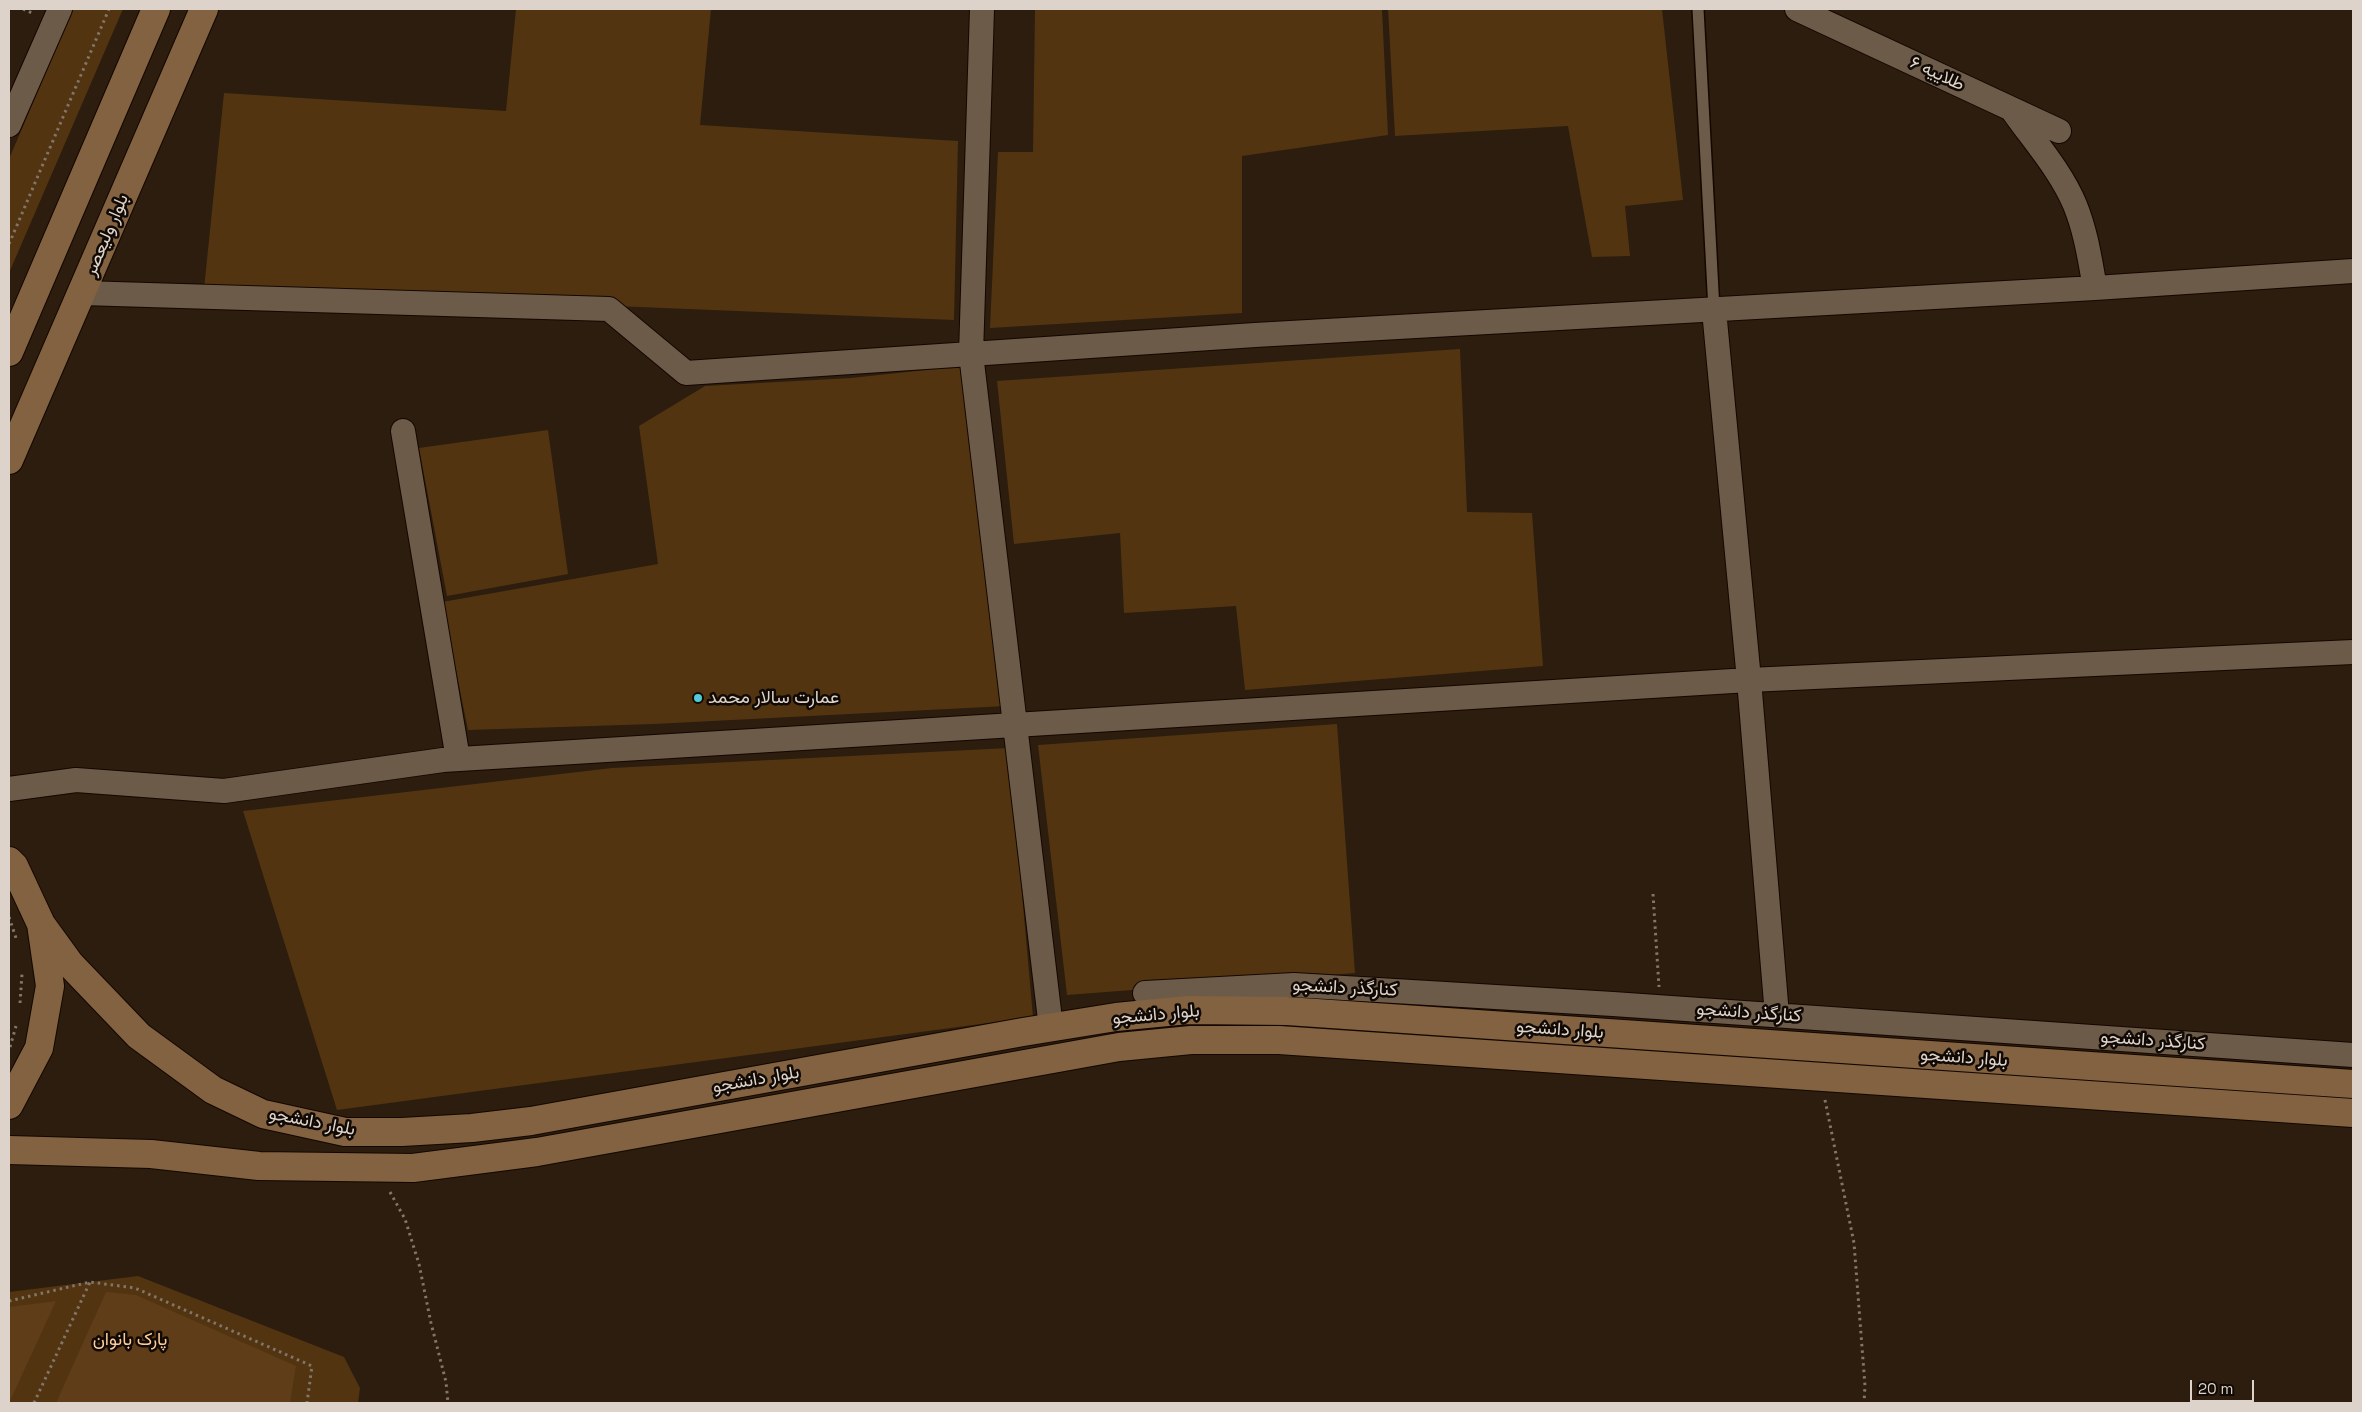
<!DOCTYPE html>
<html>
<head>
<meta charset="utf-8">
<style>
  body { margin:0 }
  #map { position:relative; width:2362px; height:1412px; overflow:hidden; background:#2c1d0e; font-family:"Space Grotesk",sans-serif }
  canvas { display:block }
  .frame { position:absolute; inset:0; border:10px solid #ded3ca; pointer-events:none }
  .scale { position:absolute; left:2190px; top:1380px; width:64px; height:22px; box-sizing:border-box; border:2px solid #ded3ca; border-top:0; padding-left:6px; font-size:15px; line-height:18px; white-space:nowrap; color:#ded3ca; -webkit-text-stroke:4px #100904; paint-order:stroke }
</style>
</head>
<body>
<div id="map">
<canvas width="2362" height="1412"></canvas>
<div class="frame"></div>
<div class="scale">20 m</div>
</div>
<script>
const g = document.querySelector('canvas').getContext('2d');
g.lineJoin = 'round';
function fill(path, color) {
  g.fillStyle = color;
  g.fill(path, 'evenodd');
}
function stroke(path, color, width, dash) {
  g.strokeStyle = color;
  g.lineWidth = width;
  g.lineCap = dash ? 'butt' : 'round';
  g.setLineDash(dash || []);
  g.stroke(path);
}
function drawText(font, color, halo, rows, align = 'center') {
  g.font = font + ' "Space Grotesk",Vazirmatn,sans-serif';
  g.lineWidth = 5;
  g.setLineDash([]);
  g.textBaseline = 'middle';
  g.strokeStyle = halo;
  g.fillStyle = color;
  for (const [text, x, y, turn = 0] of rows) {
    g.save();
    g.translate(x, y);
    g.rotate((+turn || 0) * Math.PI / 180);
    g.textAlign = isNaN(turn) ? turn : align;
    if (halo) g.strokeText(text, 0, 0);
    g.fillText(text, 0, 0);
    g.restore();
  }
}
const green = new Path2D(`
  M73,9H123L9,273V159Z
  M516,9H711L700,125L958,141L954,320L204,289L224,93L506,111Z
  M1035,9H1382L1388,135L1242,156V313L990,328L998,152H1033Z
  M1388,9H1662L1683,200L1625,206L1630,256L1592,257L1568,126L1395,136Z
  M1460,349L1467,512L1532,513L1543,666L1245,690L1236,606L1124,613L1120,533L1014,544L997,381Z
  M962,366L1006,706L654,724L468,730L442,602L658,564L639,426L705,386L851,378Z
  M548,430L568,574L447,596L419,448Z
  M1337,724L1355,973L1067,995L1038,745Z
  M1009,748L1033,1017L337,1110L243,811L612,768Z
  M138,1276L344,1357L360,1388L358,1403H9V1292Z`);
const forest = new Path2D(`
  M106,1292L136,1295L296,1366L290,1403H56Z
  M56,1301L9,1403V1307Z`);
const path = new Path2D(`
  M23,9L34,14
  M9,244L109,9
  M1653,894L1659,987
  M9,917L17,941
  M20,1003L22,974
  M10,1047L16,1026
  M1825,1100L1854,1243L1865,1386L1864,1403
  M390,1192L405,1219L419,1264L431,1323L446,1382L448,1403
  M9,1301L90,1282L135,1288L312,1366L307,1403
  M34,1403L90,1282`);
const service = new Path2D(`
  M1698,9L1714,310`);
const minor = new Path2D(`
  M982,9L971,354L1051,1028
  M1797,9L2059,131
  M2013,111C2034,141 2061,171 2075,205C2086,232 2090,260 2095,288
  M9,125L60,9
  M82,293L609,309L686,373L1255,335L2095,288L2353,271
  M1714,310L1749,680L1777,1015
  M403,431L458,759
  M9,789L76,780L224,791L443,760L1749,680L2353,652
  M1145,993L1294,985L1613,1004L2353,1055`);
const secondary = new Path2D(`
  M9,352L156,9
  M9,460L204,9
  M9,861L14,866L41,924L50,986L39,1048L9,1105
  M41,924L70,964L139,1036L213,1090L263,1114L345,1132H402L472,1128L531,1121L1023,1032L1116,1017L1188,1010L1287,1011L2353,1084
  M9,1150L151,1154L259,1166L413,1168L537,1152L1119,1047L1191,1040H1279L2353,1113`);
const markers = [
  [698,698,5,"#52cbd7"]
];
const streetNames = [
  ["طلاییه ۶",1937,74,25],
  ["بلوار ولیعصر",107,235,-67],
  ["کنارگذر دانشجو",1345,988,3],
  ["کنارگذر دانشجو",1749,1013,4],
  ["بلوار دانشجو",1156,1015,-5],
  ["بلوار دانشجو",1560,1030,4],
  ["کنارگذر دانشجو",2153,1041,4],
  ["بلوار دانشجو",1964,1058,4],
  ["بلوار دانشجو",756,1080,-10],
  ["بلوار دانشجو",312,1122,11]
];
const poiNames = [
  ["عمارت سالار محمد",708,698]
];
const parkNames = [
  ["پارک بانوان",130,1340]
];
fill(green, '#523411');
fill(forest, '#5f3d19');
stroke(service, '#140700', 14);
stroke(minor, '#140700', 26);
stroke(secondary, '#140700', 30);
stroke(path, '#827569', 3, [2.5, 4]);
stroke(service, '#6d5b4a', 11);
stroke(minor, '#6d5b4a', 24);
stroke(secondary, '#826240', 28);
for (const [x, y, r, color] of markers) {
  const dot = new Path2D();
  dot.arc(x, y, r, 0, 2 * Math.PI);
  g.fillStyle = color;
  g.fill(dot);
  stroke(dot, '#100904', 2);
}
drawText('18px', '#ded3ca', '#100904', streetNames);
drawText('18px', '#ded3ca', '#100904', poiNames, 'left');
drawText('18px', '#fc9', '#100904', parkNames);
</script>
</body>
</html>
